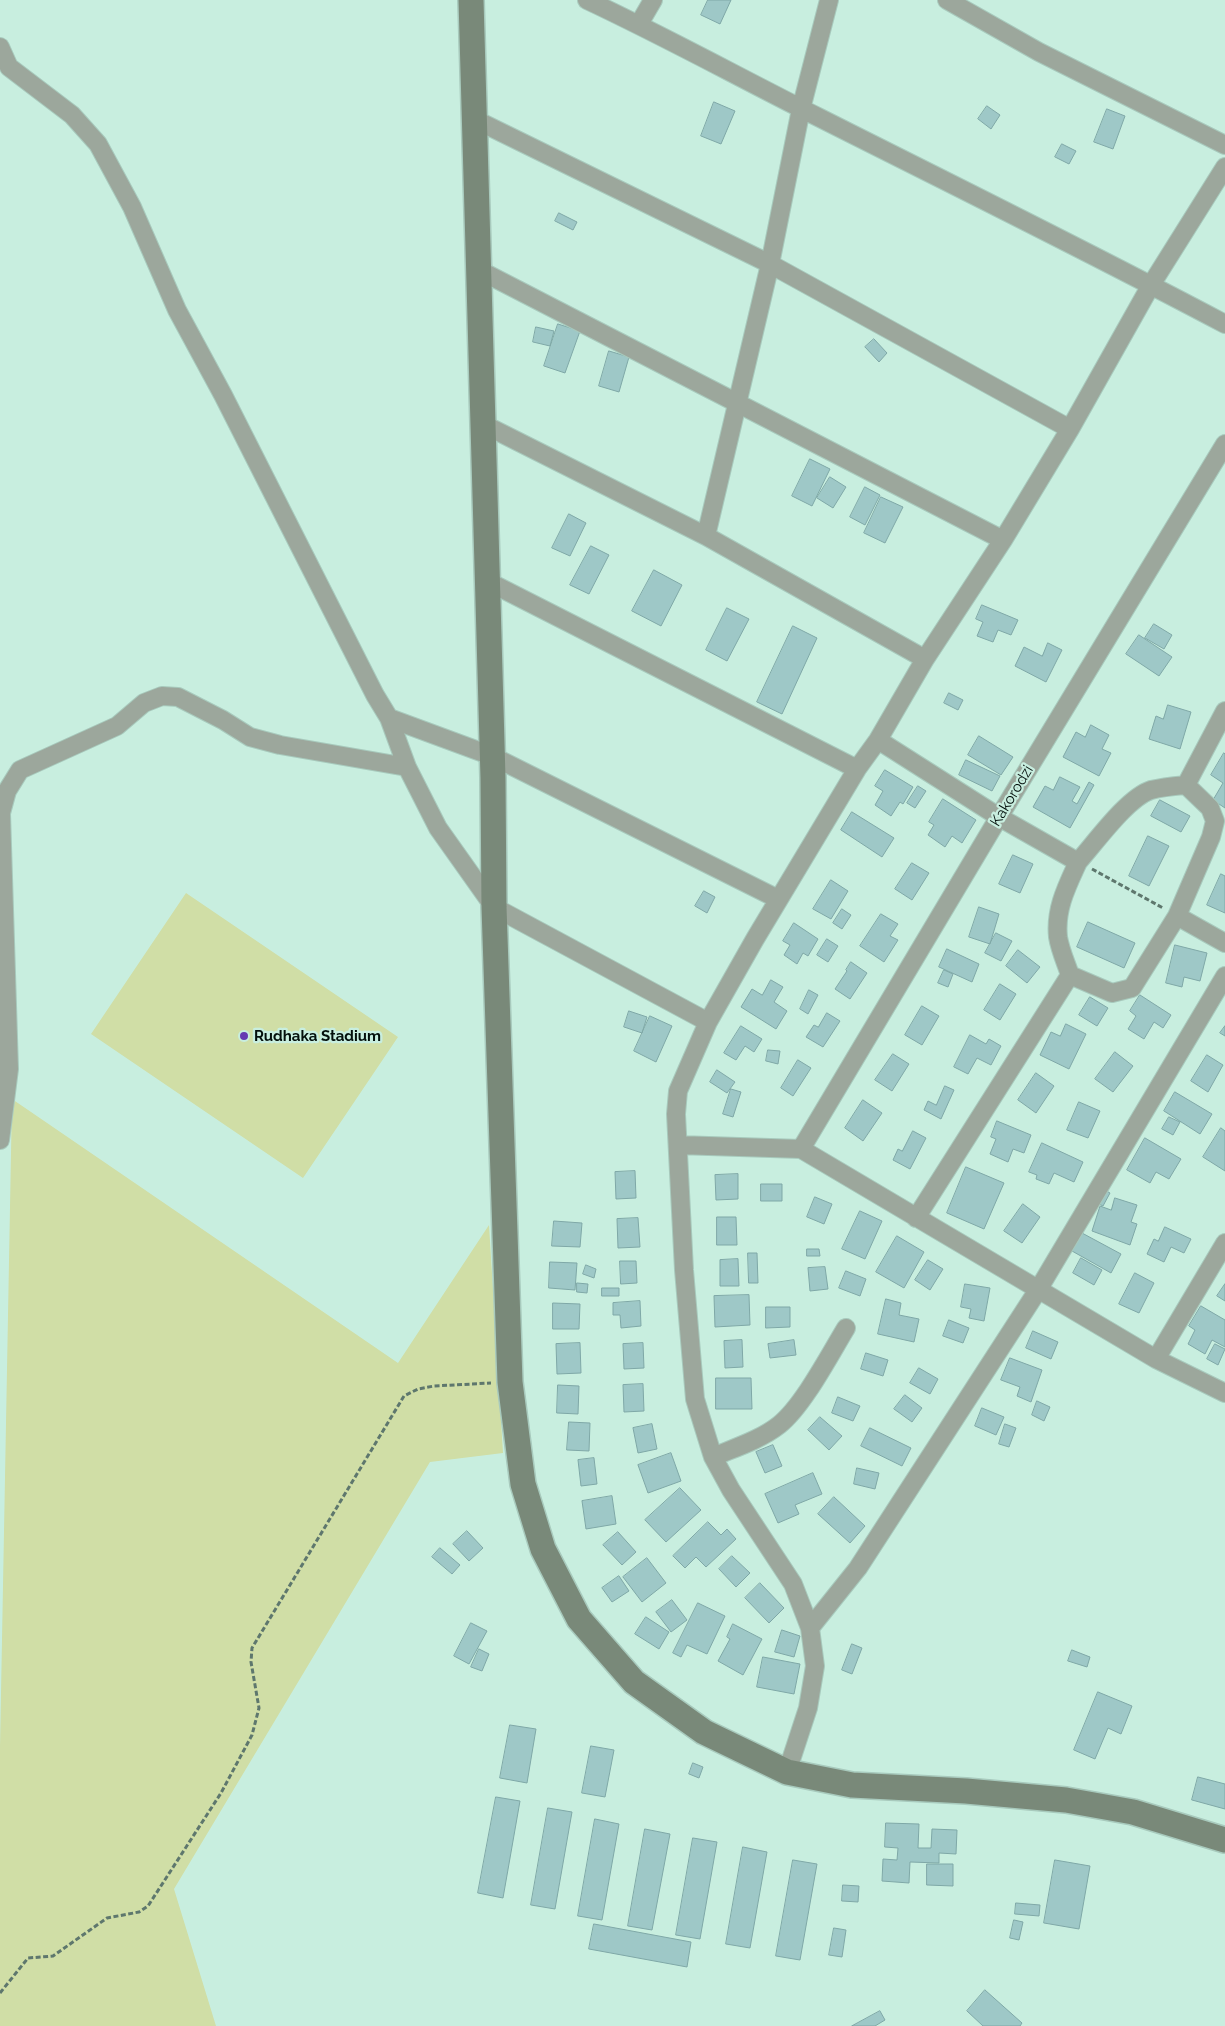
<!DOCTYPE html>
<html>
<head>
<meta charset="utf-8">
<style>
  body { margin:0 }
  canvas { display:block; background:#c8eedf }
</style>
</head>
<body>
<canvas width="1225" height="2026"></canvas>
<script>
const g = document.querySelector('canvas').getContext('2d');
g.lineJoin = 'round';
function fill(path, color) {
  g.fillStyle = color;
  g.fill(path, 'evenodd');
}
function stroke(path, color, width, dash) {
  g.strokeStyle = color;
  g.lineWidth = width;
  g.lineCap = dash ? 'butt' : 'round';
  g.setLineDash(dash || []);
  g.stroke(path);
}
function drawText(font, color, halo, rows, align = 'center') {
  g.font = font + ' Raleway,sans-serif';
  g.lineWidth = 4.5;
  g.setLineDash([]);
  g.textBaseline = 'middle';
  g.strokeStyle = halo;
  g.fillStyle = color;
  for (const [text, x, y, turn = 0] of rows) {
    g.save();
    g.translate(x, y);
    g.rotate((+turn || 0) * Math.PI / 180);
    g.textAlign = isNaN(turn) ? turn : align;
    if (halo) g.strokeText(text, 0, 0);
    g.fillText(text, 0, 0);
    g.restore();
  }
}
const green = new Path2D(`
  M186,893L398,1037L303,1178L91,1034Z
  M12,1099L398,1363L489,1225L503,1453L430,1462L174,1889L216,2026H0V1747Z`);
const building = new Path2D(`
  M708,0H731L720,24L701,15Z
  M714,102L735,111L721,144L701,136Z
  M987,106L1000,115L991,129L978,119Z
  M1107,109L1125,116L1113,149L1094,142Z
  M1062,144L1076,151L1069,164L1055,157Z
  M559,213L577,222L573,230L555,221Z
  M558,324L580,331L565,373L544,366Z
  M536,327L554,331L550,346L533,342Z
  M874,339L887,353L879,362L865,347Z
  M609,351L629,357L619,392L599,386Z
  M810,459L830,469L812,506L792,496Z
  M830,477L846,487L833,508L817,498Z
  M865,487L880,495L865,525L850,517Z
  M881,497L903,507L885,543L864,533Z
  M569,514L586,523L570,556L552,548Z
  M591,546L609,555L589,594L570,585Z
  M654,570L682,585L661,626L632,611Z
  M982,605L1018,620L1011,635L998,630L993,642L977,636L983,622L976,619Z
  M727,608L749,619L727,661L706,650Z
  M1154,624L1172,635L1164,649L1145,638Z
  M793,626L817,638L782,714L757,702Z
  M1139,635L1172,657L1159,676L1126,654Z
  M1048,643L1062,650L1046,682L1015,666L1024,647L1042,656Z
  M949,693L963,700L958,710L944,703Z
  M1168,705L1191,712L1180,749L1149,739L1156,716L1163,719Z
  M1091,725L1109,735L1102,749L1111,753L1099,776L1063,757L1076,732L1085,737Z
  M979,736L1013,757L1001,775L968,755Z
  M1224,753L1225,754V808L1213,800L1223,783L1211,775Z
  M966,760L1000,776L992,791L959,775Z
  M885,770L913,787L903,804L900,802L891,816L875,805L883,791L875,786Z
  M1060,777L1080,787L1072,801L1077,804L1089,782L1094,785L1070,828L1033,807L1045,786L1053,790Z
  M918,786L926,791L915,808L907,803Z
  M943,799L976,820L962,843L952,836L945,847L928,835L934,825L929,822Z
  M1160,800L1190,816L1181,832L1151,816Z
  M852,812L894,838L882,857L841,830Z
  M1148,836L1169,846L1149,886L1129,876Z
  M1013,855L1033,864L1020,893L999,884Z
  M912,863L929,873L912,900L895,889Z
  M1221,874L1225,876V913L1207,905Z
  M831,880L848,891L831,919L813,909Z
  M704,891L715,897L707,913L695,906Z
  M979,907L999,914L990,944L969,937Z
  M842,909L851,915L842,929L833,923Z
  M881,914L898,924L890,936L898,940L884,962L860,946Z
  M1088,922L1135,943L1124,968L1077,947Z
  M794,923L818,939L808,956L803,953L797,964L784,955L790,945L783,941Z
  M996,933L1012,941L1001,961L985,953Z
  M827,939L838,946L828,962L817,955Z
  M1175,945L1207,953L1200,981L1184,977L1182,987L1166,983Z
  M947,949L979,964L972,982L939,967Z
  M1018,950L1040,967L1027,983L1006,966Z
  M851,962L867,973L850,999L835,989L847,971L846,970Z
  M944,970L953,974L948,987L938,983Z
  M771,980L783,987L774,1002L787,1011L776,1029L741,1007L752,989L762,995Z
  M1000,984L1016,994L1000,1020L984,1010Z
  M809,990L818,995L808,1014L800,1009Z
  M1140,995L1171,1015L1163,1028L1154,1022L1144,1039L1128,1029L1136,1016L1130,1011Z
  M1090,997L1108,1008L1097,1026L1079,1015Z
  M922,1006L939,1016L922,1045L905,1035Z
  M629,1011L647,1017L642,1033L624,1027Z
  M827,1013L840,1021L823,1047L806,1037L814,1025L818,1027Z
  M650,1016L672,1026L656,1062L634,1051Z
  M1066,1024L1086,1034L1069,1069L1040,1055L1051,1032L1060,1036Z
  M741,1026L762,1039L754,1052L745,1046L736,1060L724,1053Z
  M1225,1026V1036L1220,1033Z
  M970,1035L986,1044L989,1039L1001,1046L991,1065L977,1058L968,1074L954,1067Z
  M768,1050L780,1051L778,1064L766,1061Z
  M1115,1052L1133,1066L1113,1092L1095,1079Z
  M893,1054L909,1064L892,1091L875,1080Z
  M1207,1055L1223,1065L1208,1092L1191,1081Z
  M798,1060L811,1068L793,1096L781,1088Z
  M717,1070L735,1082L727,1093L710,1082Z
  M1036,1073L1054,1086L1036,1113L1018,1100Z
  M945,1086L954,1090L941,1119L924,1110L928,1101L936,1105Z
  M731,1089L741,1092L733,1117L723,1114Z
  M1175,1092L1212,1114L1200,1134L1164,1111Z
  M863,1100L882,1113L863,1141L845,1128Z
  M1079,1102L1100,1111L1088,1138L1067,1130Z
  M1169,1117L1180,1122L1173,1135L1162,1129Z
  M997,1121L1031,1135L1024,1153L1013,1149L1008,1162L990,1154L996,1139L991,1137Z
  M1221,1128L1225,1131V1171L1203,1157Z
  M913,1131L926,1138L910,1169L893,1160L898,1149L902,1151Z
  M1145,1138L1181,1159L1169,1179L1156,1172L1150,1183L1127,1170Z
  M1042,1143L1083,1162L1074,1182L1054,1173L1049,1184L1036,1179L1037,1175L1029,1172Z
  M966,1167L1004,1183L984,1229L947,1213Z
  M635,1171L636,1198L616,1199L615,1172Z
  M738,1174V1199L716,1200L715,1175Z
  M761,1184H782V1201H761Z
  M1103,1189L1110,1193L1103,1206L1095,1202Z
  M815,1197L832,1204L824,1224L807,1217Z
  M1115,1198L1137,1205L1131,1222L1137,1224L1130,1245L1092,1231L1100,1206L1111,1210Z
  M1023,1204L1040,1217L1022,1243L1004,1231Z
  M860,1211L882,1221L865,1259L842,1249Z
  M717,1217H736L737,1245H717Z
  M638,1218L640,1247L618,1248L617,1219Z
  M554,1221L582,1223L580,1247L552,1246Z
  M1165,1227L1191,1239L1184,1253L1171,1247L1164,1262L1147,1254L1154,1239L1158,1241Z
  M1082,1233L1121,1254L1111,1273L1072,1251Z
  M897,1236L924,1252L904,1288L876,1272Z
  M807,1249H819L820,1256H807Z
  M748,1253H757L758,1283H749Z
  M1081,1258L1102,1270L1094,1285L1073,1273Z
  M738,1259L739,1286H720V1260Z
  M928,1260L943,1269L930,1290L915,1280Z
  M620,1261H636L637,1283L621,1284Z
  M550,1262L577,1263L575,1290L549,1288Z
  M586,1265L596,1269L594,1278L583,1274Z
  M825,1267L828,1289L810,1291L808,1268Z
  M846,1271L866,1279L860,1296L839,1288Z
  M1135,1273L1154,1283L1139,1313L1119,1304Z
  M577,1283L588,1284L587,1293L577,1292Z
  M965,1284L990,1288L984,1321L969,1318L971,1309L961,1307Z
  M1225,1284V1301L1217,1296Z
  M602,1288H619V1296H602Z
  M749,1295L750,1325L715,1327L714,1296Z
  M886,1299L901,1303L899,1315L919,1319L914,1342L878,1334Z
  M640,1301L641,1326L621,1328L620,1315H613V1303Z
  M553,1303L580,1304L579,1329H553Z
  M1201,1306L1225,1320V1347L1212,1340L1205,1354L1188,1344L1195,1330L1189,1326Z
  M766,1307H790V1327L766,1328Z
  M949,1320L969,1328L963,1343L943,1336Z
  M1033,1331L1058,1342L1051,1359L1026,1348Z
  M742,1340L743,1367L725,1368L724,1341Z
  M794,1340L796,1355L770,1358L768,1344Z
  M580,1343L581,1373L557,1374L556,1344Z
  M643,1343L644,1368L624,1369L623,1344Z
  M1215,1344L1225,1349L1218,1365L1207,1359Z
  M866,1353L888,1360L883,1376L861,1369Z
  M1010,1358L1042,1370L1031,1402L1017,1396L1020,1387L1001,1380Z
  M919,1368L938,1379L930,1394L910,1383Z
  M716,1378H751L752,1409H716Z
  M643,1384L644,1411L624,1412L623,1385Z
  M558,1385L579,1386L578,1414L557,1413Z
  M905,1395L922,1408L912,1422L894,1409Z
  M838,1397L860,1406L853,1421L832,1413Z
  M1037,1401L1050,1407L1044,1421L1032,1415Z
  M982,1408L1004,1417L996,1435L975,1426Z
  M820,1417L842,1436L829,1450L808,1430Z
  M569,1422L590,1423L589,1451L567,1450Z
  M652,1424L657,1449L638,1453L633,1428Z
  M1005,1424L1016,1428L1009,1447L999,1444Z
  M870,1428L911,1448L902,1466L861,1446Z
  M773,1445L782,1466L765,1473L756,1452Z
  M671,1453L681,1481L648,1493L638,1465Z
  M594,1458L597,1484L581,1486L578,1460Z
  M857,1468L879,1473L875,1489L854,1484Z
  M813,1473L822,1494L795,1505L799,1514L778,1523L765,1494Z
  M680,1488L701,1510L666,1542L645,1520Z
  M612,1496L616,1524L586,1529L582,1501Z
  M834,1497L865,1526L850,1543L818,1514Z
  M708,1522L721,1535L727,1529L736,1539L706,1567L696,1557L685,1568L673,1556Z
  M467,1531L483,1548L469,1561L453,1544Z
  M618,1532L636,1552L622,1565L603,1545Z
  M440,1548L460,1565L452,1574L432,1557Z
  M732,1556L750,1573L736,1587L719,1569Z
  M647,1558L666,1583L642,1602L623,1577Z
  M619,1576L629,1591L612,1602L602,1588Z
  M760,1583L784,1608L769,1623L745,1598Z
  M672,1600L687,1620L671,1632L656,1612Z
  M698,1603L725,1616L707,1654L687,1645L681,1657L673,1653Z
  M646,1617L669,1632L659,1649L635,1634Z
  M471,1623L487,1631L469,1664L454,1656Z
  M733,1624L762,1639L743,1675L718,1661L730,1639L727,1637Z
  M782,1630L800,1636L794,1657L775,1652Z
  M852,1644L862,1648L852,1674L842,1670Z
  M479,1649L489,1654L482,1671L471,1667Z
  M1072,1650L1090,1657L1087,1667L1068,1661Z
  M763,1657L800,1664L794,1694L757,1687Z
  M1098,1692L1132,1706L1121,1734L1108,1728L1095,1759L1074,1750Z
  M510,1725L536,1729L527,1783L500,1778Z
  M591,1746L614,1750L605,1797L582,1793Z
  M693,1763L703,1767L699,1778L689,1774Z
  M1198,1777L1225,1784V1809L1192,1800Z
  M496,1797L520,1801L503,1898L478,1893Z
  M548,1808L572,1812L555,1909L531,1905Z
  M595,1819L619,1824L602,1920L578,1916Z
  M886,1823L919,1824L918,1848H931L932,1829L957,1830L956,1854L939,1853V1863L910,1862L909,1883L882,1881L883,1859L897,1860L898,1848L885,1847Z
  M645,1829L670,1834L652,1930L628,1926Z
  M693,1838L717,1842L700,1939L676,1935Z
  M743,1847L767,1852L750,1948L726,1944Z
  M793,1860L817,1864L800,1960L776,1956Z
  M1055,1860L1090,1866L1079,1929L1044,1923Z
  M927,1864H953V1886L927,1885Z
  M843,1885L859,1886L858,1902L842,1901Z
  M1016,1903L1040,1905L1039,1916L1015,1914Z
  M1014,1920L1023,1922L1019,1940L1010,1938Z
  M594,1924L691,1942L687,1967L589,1949Z
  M834,1928L846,1930L842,1957L829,1955Z
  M985,1990L1022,2023L1020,2026H983L967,2011Z
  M880,2011L885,2020L875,2026H852Z`);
const path = new Path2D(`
  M1092,869L1163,908
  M0,1993L28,1958L53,1956L107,1918L139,1912L148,1906L221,1793L252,1735L259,1708L251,1662L252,1648L404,1396L418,1389L434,1386L491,1383`);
const street = new Path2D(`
  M587,0C666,37 742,79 820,118C955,186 1091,253 1225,324
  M947,0L1039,52L1225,145
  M639,24L653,0
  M0,47L9,67L72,115L98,144L132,207L177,310L223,395L375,695L389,718L492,756L778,899
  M474,119L770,264L1070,429
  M479,270L1003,540
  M483,424L706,536L925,659
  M706,536L770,264L801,109L829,0
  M487,581L857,769
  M389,718L407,767L438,828L494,907L708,1022
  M878,740L999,817L1078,862C1096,842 1127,798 1151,790C1163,787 1175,786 1186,785L1225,711
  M1177,916L1225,943
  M1070,975C1066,963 1060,950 1058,937C1055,909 1067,886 1078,862
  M0,1140L9,1069L1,813L7,791L20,770L117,726L144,703L162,696L178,697L223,720L250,737L280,745L407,767
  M678,1145L801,1149L1156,1359L1225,1393
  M801,1149L999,817L1225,444
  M916,1218L1070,975L1112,993L1132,988L1177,916L1211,837L1215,821L1210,808L1186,785
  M1156,1359L1225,1243
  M713,1457C734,1448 760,1440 779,1425C803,1406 829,1356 846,1328
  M810,1628L858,1568L1038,1290L1225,976
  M787,1772L808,1708L815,1666L810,1628L793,1584L731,1490L713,1457L695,1399L684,1270L676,1114L678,1091L708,1022L755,939L857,769L878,740L925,659L1003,540L1070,429L1151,285L1225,167`);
const secondary = new Path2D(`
  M471,0L493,778L494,907L510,1382L523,1484L543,1549L579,1619L634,1682L704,1732L787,1772L852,1785L966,1791L1066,1800L1133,1812L1225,1840`);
const markers = [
  [244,1036,5,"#653ab2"]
];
const streetNames = [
  ["Kakorodzi",1012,796,-59]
];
const poiNames = [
  ["Rudhaka Stadium",254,1036]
];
fill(green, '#d0dea6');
fill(building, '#9ec8c7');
stroke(building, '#7fa8a7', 1);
stroke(street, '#a8cabd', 20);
stroke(secondary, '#a8cabd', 28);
stroke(path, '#5e776d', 3, [5, 2.5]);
stroke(street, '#9ca79c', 18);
stroke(secondary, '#798979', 25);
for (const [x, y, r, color] of markers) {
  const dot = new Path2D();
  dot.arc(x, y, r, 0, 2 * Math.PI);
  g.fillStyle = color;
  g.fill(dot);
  stroke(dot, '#c8eedf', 2);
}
drawText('15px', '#030f0b', '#c8eedf', streetNames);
drawText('bold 15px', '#030f0b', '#c8eedf', poiNames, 'left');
</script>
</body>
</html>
